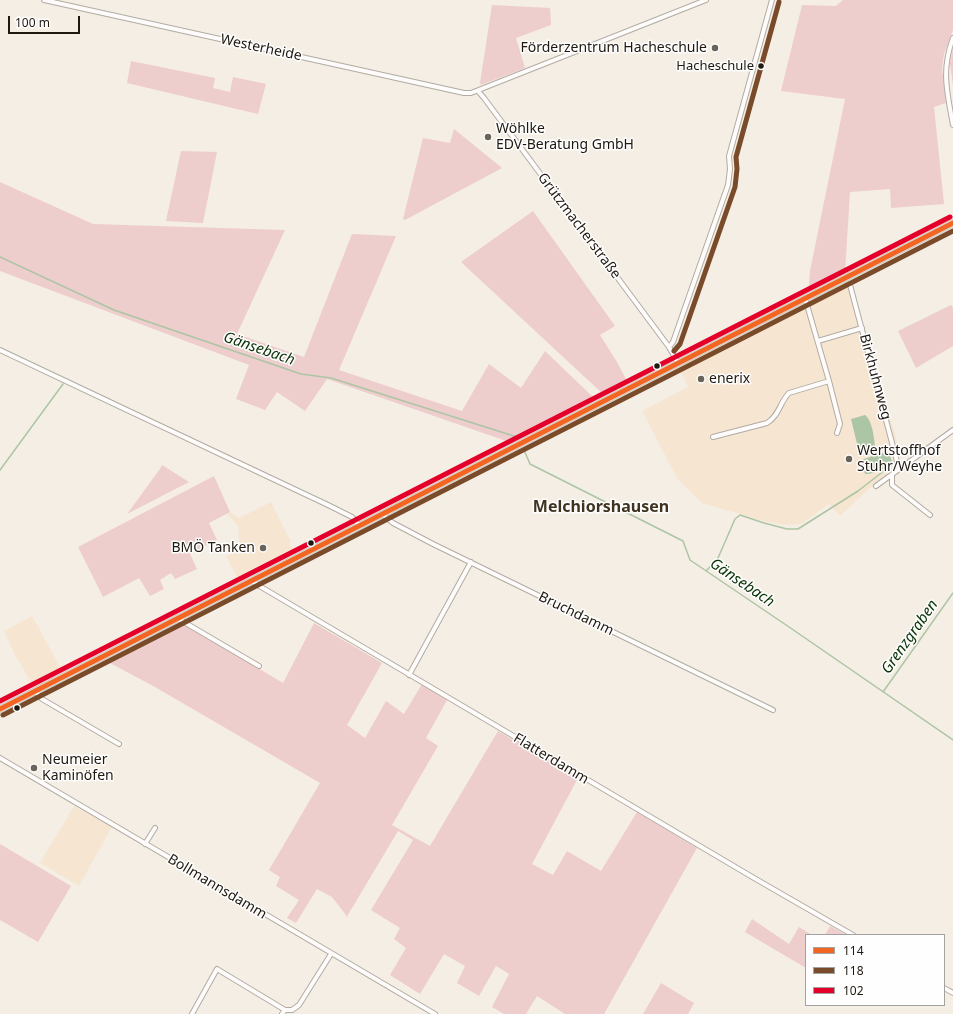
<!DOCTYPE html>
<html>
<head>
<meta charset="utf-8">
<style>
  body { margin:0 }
  #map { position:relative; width:953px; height:1014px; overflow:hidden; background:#f5eee4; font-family:"Noto Sans",sans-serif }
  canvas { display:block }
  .legend { position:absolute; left:805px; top:934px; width:140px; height:72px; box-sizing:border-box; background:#fefefe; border:1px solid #a4a29e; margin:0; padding:5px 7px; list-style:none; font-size:12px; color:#1e180f }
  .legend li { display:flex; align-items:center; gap:8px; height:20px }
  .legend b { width:20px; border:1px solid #a4a29e }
  .scale { position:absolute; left:8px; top:16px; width:72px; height:18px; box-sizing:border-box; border:2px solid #1e180f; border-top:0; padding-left:5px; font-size:12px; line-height:14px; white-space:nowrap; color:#1e180f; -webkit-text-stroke:3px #fefefe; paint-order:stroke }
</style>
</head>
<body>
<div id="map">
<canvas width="953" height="1014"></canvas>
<ul class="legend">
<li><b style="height:5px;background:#f26522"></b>114</li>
<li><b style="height:5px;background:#7a4b2a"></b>118</li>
<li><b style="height:5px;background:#e4002b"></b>102</li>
</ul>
<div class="scale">100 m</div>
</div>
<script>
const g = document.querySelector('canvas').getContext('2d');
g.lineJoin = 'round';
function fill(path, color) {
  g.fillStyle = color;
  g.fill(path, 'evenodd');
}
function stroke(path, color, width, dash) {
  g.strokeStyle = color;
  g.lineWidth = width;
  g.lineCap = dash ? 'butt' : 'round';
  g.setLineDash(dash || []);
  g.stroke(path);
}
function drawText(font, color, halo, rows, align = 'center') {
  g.font = font + ' "Noto Sans",sans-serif';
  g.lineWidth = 3;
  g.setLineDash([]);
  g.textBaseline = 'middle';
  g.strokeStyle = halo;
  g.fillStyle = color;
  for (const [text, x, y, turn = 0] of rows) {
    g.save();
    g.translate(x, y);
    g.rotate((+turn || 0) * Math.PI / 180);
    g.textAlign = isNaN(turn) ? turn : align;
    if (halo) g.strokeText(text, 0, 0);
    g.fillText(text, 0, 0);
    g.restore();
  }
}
const built = new Path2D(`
  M845,272L895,433L901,464L869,489L840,516L829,504L801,524L785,525L767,522L702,503L678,480L642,411L688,387L675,360Z
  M271,502L291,542L289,543L294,552L239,581L226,556L240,550L238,526L227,514L230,512L239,518Z
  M32,616L63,672L34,687L16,657L4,631Z
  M74,806L112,827L79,886L40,863Z`);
const green = new Path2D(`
  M843,0H953V30L944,54L942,68L946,103L934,107L944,204L891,208L890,189L850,192L845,272L809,287L810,271L845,99L781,91L802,5L836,6Z
  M492,5L550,8L551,25L516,38L525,68L481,85L480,83Z
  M953,48V86L950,63Z
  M131,61L215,78L213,88L230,92L233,77L266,84L258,114L127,83Z
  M454,129L502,168L405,220L403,219L423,138L450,143Z
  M181,151L217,152L203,223L166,221Z
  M0,182L93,224L285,230L237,334L304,357L352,234L396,236L339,370L462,411L489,364L521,388L545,351L594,398L526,433L512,443L327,379L305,411L277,392L265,410L236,399L249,365L0,271Z
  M533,211L615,326L600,335L617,362L628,383L604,395L461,262Z
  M951,305L953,308V346L916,368L898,331Z
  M162,465L189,482L127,514L160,469Z
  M214,476L230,512L209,523L217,540L190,554L197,569L175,579L171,573L160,580L164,589L150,596L139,578L103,597L78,547Z
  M314,623L382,663L347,725L365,738L386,701L404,714L422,684L447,700L426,738L438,746L392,825L430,846L498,731L578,778L532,864L553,875L567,851L601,871L637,812L697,848L604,1014H565L537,996L526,1014H504L492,1007L509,974L496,966L479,996L457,983L465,966L444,954L420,994L390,975L406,948L394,939L400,928L371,910L413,840L398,831L346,918V915L332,897L317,889L296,923L287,918L299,900L276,886L280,877L269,870L320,783L155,687L110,663L184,624L283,683Z
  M0,844L71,886L38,942L0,920Z
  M752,919L789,944L799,927L812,935H806V968L745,932Z
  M830,926L846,935H825Z
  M661,983L694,1003L688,1014H643Z`);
const water = new Path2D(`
  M865,415C872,420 874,437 875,446L874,448L861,451L858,448L851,419Z
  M881,453C889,453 890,454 892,462L889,467L869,474H865L861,461L864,459Z`);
const stream = new Path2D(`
  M0,257L114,310L301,374L331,378L517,437L518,439
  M524,450L530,464L683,541L690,560L792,629L953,740
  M0,470L63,384
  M707,570L718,558L735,519L740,515L764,523L787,529H798L858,491L889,467
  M883,692L953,593`);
const minor = new Path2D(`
  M44,0L464,93H471L706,0
  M953,38C941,70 947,92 953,125
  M478,91L484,98L669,347L678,363
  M850,285L899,469
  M805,298L829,381L840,424L837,433
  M818,341L862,328
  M669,347L673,342L728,185L730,169L729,156L772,0
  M0,350L328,505L352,517L359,525
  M713,437L767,423C779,416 780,402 789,393L829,381
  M892,475V485L930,515
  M876,486L953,430
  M382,514L393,523L433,544L773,710
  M251,581L754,878L853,935
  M177,618L259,666
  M409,675L471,562
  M35,691L42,699L119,744
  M0,758L435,1014
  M145,844L155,828
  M944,988L953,993
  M192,1014L217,969L285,1010
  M282,1014L285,1010H292L299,1005L331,954`);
const primary = new Path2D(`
  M0,709L953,223`);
const bus1 = new Path2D(`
  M0,709L953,223`);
const bus2 = new Path2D(`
  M674,351L680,344L735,187L737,169L736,157L779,2
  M3,715L953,231`);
const bus3 = new Path2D(`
  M0,701L950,217`);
const markers = [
  [715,48,4,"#69635a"],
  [761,66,3.5,"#1e180f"],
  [488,137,4,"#69635a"],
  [657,366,3.5,"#1e180f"],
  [701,379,4,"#69635a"],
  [849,459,4,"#69635a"],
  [311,543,3.5,"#1e180f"],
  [263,548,4,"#69635a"],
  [17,708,3.5,"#1e180f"],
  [34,768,4,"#69635a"]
];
const busNames = [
  ["Hacheschule",754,66]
];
const streetNames = [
  ["Westerheide",261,48,12],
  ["Grützmacherstraße",579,226,53],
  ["Birkhuhnweg",875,377,75],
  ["Bruchdamm",576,614,26],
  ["Flatterdamm",551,759,31],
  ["Bollmannsdamm",217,887,31]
];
const poiNames = [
  ["Förderzentrum Hacheschule",707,48,"right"],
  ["Wöhlke",496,129],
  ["EDV-Beratung GmbH",496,145],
  ["enerix",709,379],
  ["Wertstoffhof",857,451],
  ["Stuhr/Weyhe",857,467],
  ["BMÖ Tanken",255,548,"right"],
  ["Neumeier",42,760],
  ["Kaminöfen",42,776]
];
const waterNames = [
  ["Gänsebach",259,349,19],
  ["Gänsebach",742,583,34],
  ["Grenzgraben",910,637,-55]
];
const quarterNames = [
  ["Melchiorshausen",601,507]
];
fill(built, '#f6e6d1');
fill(green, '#eecdcd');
fill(water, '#acc5a4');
stroke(stream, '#acc5a4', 1.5);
stroke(minor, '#b1aba3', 6);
stroke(primary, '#cecac5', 8);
stroke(minor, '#fefcfb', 4);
stroke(primary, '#e4e3da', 6);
stroke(bus1, '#f26522', 5);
stroke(bus2, '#7a4b2a', 5);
stroke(bus3, '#e4002b', 5);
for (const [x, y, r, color] of markers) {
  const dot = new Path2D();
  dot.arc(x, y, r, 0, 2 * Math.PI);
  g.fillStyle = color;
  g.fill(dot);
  stroke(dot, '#fefefe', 1.5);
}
drawText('13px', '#1e180f', '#fefefe', busNames, 'right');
drawText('14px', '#1e180f', '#fefefe', streetNames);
drawText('14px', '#1e180f', '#fefefe', poiNames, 'left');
drawText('italic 15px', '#0a3306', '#fefefe', waterNames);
drawText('bold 16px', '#403320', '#fefefe', quarterNames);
</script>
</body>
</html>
